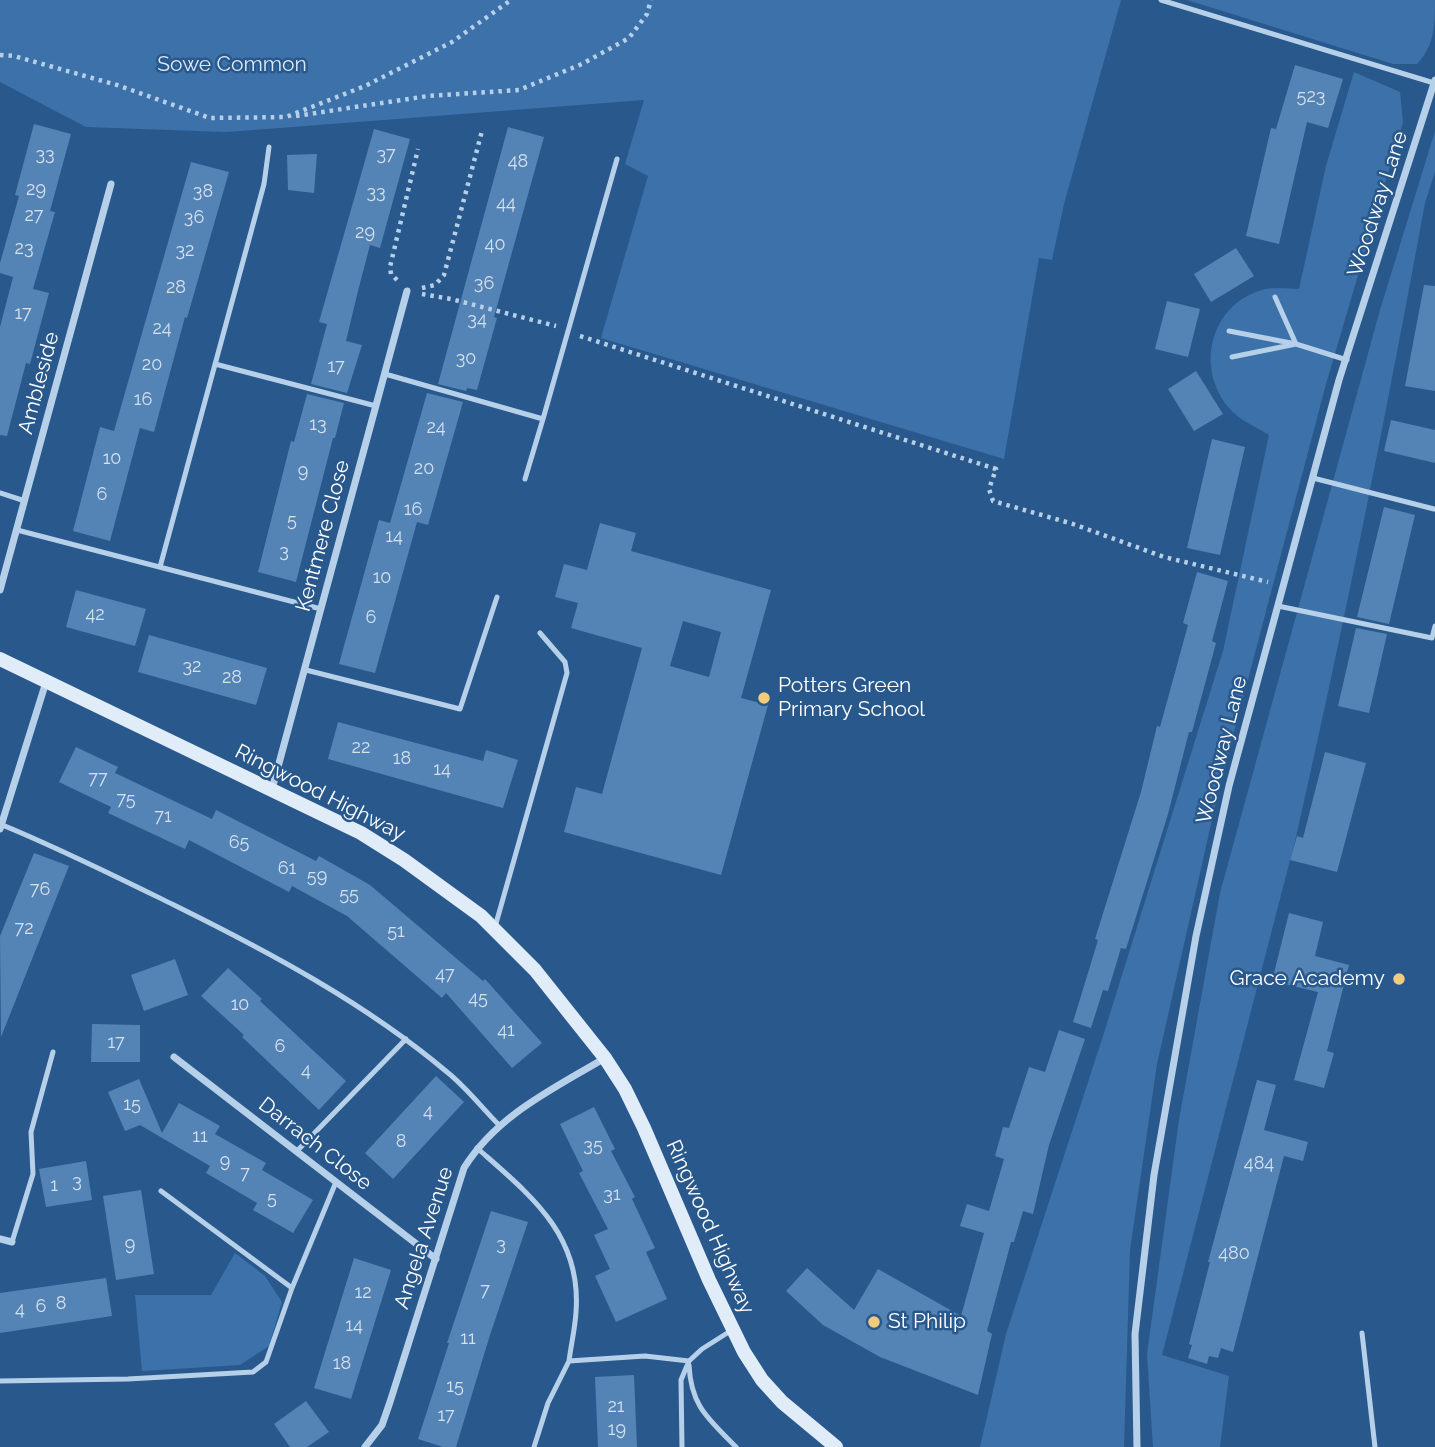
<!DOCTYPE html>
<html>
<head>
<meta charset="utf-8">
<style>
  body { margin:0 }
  canvas { display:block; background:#28588c }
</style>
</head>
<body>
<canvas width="1435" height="1447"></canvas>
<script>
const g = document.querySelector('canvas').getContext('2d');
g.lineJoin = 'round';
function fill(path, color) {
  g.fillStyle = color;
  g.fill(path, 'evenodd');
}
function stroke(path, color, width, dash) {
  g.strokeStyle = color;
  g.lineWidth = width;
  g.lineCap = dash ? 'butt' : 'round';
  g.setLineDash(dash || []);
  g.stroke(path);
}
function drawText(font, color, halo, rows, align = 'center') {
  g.font = font + ' Raleway,sans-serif';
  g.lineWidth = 5;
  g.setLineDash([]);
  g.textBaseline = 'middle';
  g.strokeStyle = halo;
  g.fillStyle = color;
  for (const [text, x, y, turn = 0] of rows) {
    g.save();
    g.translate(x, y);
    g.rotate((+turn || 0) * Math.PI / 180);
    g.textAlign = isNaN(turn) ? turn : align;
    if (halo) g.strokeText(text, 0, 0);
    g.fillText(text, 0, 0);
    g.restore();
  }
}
const green = new Path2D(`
  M0,0H1121L1064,204L1052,260L1039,258L1004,459L601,338L648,176L625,164L644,100L227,132L86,127L0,82Z
  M1187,0H1435C1435,25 1435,45 1417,64H1393Z
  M1354,72L1400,92L1403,122L1326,384L1218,793L1157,1064L1130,1250L1124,1447H980L1006,1334L1103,1036L1223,651L1269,435C1256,427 1239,420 1229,408C1195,368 1210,305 1262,290C1272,287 1288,289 1299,289L1326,166Z
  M1435,131V172L1425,203C1386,415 1344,626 1296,837L1162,1355L1229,1376L1220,1447H1153L1147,1354L1179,1120L1220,893L1380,310Z
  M235,1253L265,1276L282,1302L269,1346L240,1365L142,1371L135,1295H211Z`);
const building = new Path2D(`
  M1295,65L1343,79L1328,128L1307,122L1279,244L1246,236L1271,128L1276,129Z
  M34,124L71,134L50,211L55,212L33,289L49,293L30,364L26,363L7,436L0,435V327L13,277L0,273V263L19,196L15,195Z
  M508,127L544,137L494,317L497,318L477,390L467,388L466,391L438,384Z
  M374,129L410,139L380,248L370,245L358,291L346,341L362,345L347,393L311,384L327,324L319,322Z
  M317,154L314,193L288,190L287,155Z
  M191,162L229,172L187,318L185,317L154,432L140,428L110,541L73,531L100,427L114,431Z
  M1236,248L1254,276L1211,302L1194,274Z
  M1424,285L1435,286V391L1405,386Z
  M1167,301L1200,309L1188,357L1155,349Z
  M1196,371L1223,414L1194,431L1168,389Z
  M427,393L463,402L428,525L417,522L375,673L339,664L379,520L390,523Z
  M307,394L344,403L335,438H333L296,582L258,572L291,441L294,442Z
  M1391,420L1435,430V463L1384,451Z
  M1212,439L1245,447L1220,555L1187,548Z
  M1384,507L1415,515L1389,624L1357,617Z
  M600,523L636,533L631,551L771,590L741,698L768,705L721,875L564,832L576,787L602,794L642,648L571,628L578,603L555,597L564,564L587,570ZM683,621L721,632L709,677L670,666Z
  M1197,572L1228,581L1212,641L1216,643L1192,732H1189L1168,814L1126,949L1121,948L1108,991L1103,990L1091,1028L1073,1022L1098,940L1095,939L1141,792L1157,726L1160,727L1188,625L1183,623Z
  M76,590L146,609L135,646L66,627Z
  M1356,628L1387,634L1369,713L1338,706Z
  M149,635L267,668L256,705L138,672Z
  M338,722L483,761L486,750L518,760L503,808L328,759Z
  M76,747L118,767L115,773L212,819L216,810L316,861L319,856L370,885L483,981L485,979L542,1043L512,1068L446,993L442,998L347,916L292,886L289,892L189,840L185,849L108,813L111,807L59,782Z
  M1325,752L1366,763L1337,872L1290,860L1297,836L1303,838Z
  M34,853L69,866L1,1037L0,936Z
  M1289,913L1323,922L1315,956L1349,965L1327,1051L1334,1053L1324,1088L1294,1080L1318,992L1272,981Z
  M175,959L188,995L144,1011L131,975Z
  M228,968L262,999L260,1001L346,1081L319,1110L242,1037L244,1035L201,996Z
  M92,1024L140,1025V1062H91Z
  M1059,1030L1085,1039L1049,1145L1033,1214L1023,1211L1014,1242H1011L987,1331L992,1334L978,1395L880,1357L823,1325L786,1291L807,1268L854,1310L878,1269L961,1316L984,1233L960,1226L967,1204L989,1211L1004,1159L995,1156L1003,1127L1009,1128L1029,1067L1045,1072Z
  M436,1076L464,1102L393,1179L365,1153Z
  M139,1079L162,1133L179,1103L220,1126L215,1134L266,1163L262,1170L313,1200L293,1233L253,1210L257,1203L206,1173L210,1166L140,1125L125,1131L108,1092Z
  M1257,1080L1276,1085L1264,1130L1308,1142L1303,1161L1284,1156L1233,1352L1221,1348L1218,1358L1209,1356L1207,1364L1188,1358L1192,1345L1189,1344L1210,1262H1208Z
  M594,1107L615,1149L611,1151L635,1197L632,1199L655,1248L646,1252L667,1299L616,1322L595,1276L610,1269L594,1235L608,1229L579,1173L583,1171L560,1124Z
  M86,1161L92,1200L46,1207L39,1169Z
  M141,1190L154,1274L116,1280L103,1196Z
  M491,1211L528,1222L490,1335L456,1447H443L418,1439L449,1343H447Z
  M354,1258L391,1270L351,1399L314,1388Z
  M106,1278L112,1316L0,1333V1293Z
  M634,1375L637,1447H598L595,1377Z
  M306,1401L329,1432L307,1447H290L274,1424Z`);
const path = new Path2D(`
  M0,55L14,56L117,85L210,118L286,117L365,86L452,42L511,0
  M296,116L428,96L519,90L582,64L629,38L647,14L651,0
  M397,280L391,274L390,267L418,149
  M422,288L435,285L444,275L482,131
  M422,294L451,299L556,326
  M580,336L996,469L989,489L993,501L1073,524L1164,557L1268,582`);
const lane = new Path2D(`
  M1161,0L1434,83
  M1229,331L1296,344L1347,360
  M1232,357L1296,344L1275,297
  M215,364L376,406
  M385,374L543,419L525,479
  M543,419L617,159
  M1313,478L1434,509
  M0,493L25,501
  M17,530L321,609
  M160,567L264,184L269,147
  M1278,606L1432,638L1435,626
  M306,670L460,709L497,597
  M0,824C59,848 117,877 174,905C269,952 365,1003 447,1072C466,1087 482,1108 499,1125
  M495,927L567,673L565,662L540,633
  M477,1148C529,1194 582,1234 576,1312C575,1329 571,1345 569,1361L645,1356L689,1361
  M296,1152L406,1039
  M161,1191L292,1288L336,1182
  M12,1242L33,1174L31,1132L53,1052
  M1362,1333L1375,1447
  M689,1365C691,1407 709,1419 736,1447
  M0,1381L128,1379L253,1372L266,1362L292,1288
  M534,1447L548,1403L569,1361
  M682,1447L681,1380L689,1361L702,1349L732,1330`);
const street = new Path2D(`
  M0,590L111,184
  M272,789L407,291
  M0,829L46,682
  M174,1057L436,1259
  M0,1239L12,1242
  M365,1447L382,1425L390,1402L464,1168C497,1115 553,1089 605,1058
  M1137,1447L1135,1334L1154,1175L1196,936L1229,786L1339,380L1435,80`);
const secondary = new Path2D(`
  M0,659L361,833L404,860L481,916L535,970L605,1058L625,1089L644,1128L709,1280L744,1352L762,1380L782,1402L836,1447`);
const markers = [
  [764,698,7,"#f2cb7d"],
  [1399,979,7,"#f2cb7d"],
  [874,1322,7,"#f2cb7d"]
];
const numberNames = [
  ["523",1311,97],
  ["33",45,155],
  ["37",386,155],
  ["48",518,162],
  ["29",36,190],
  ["38",203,192],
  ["33",376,193],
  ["44",506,204],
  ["27",34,216],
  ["36",194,218],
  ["29",365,233],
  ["40",495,245],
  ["23",24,249],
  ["32",185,251],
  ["36",484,284],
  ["28",176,288],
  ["17",23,314],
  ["34",477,320],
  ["24",162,329],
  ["30",466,359],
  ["20",152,365],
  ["17",336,367],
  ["16",143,400],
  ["13",318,425],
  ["24",436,428],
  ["10",112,459],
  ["20",424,469],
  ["9",303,472],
  ["6",102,495],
  ["16",413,510],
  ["5",292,521],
  ["14",394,537],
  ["3",284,552],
  ["10",382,578],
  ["42",95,615],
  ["6",371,618],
  ["32",192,667],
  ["28",232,678],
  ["22",361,748],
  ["18",402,759],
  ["14",442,770],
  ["77",98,779],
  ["75",126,800],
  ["71",163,817],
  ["65",239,843],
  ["61",287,869],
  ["59",317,877],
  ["76",40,890],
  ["55",349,895],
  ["72",24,929],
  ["51",396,932],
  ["47",445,975],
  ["45",478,999],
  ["10",240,1005],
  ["41",506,1031],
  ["17",116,1043],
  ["6",280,1047],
  ["4",306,1071],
  ["15",132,1105],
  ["4",428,1112],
  ["11",200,1137],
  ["8",401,1142],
  ["35",593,1146],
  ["9",225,1162],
  ["484",1259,1164],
  ["7",245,1174],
  ["3",77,1182],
  ["1",54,1186],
  ["31",612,1195],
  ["5",272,1199],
  ["9",130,1245],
  ["3",501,1245],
  ["480",1234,1254],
  ["7",485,1291],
  ["12",363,1293],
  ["8",61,1304],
  ["6",41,1307],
  ["4",20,1310],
  ["14",354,1326],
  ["11",468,1339],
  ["18",342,1364],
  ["15",455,1387],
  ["21",616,1407],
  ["17",446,1416],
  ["19",617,1430]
];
const parkNames = [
  ["Sowe Common",232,65]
];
const streetNames = [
  ["Woodway Lane",1378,204,-72],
  ["Ambleside",39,383,-75],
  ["Kentmere Close",323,536,-75],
  ["Woodway Lane",1222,750,-76],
  ["Ringwood Highway",320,793,27],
  ["Darrach Close",315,1144,38],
  ["Ringwood Highway",710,1227,66],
  ["Angela Avenue",424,1238,-72]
];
const poiNames = [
  ["Potters Green",778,686],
  ["Primary School",778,710],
  ["Grace Academy",1385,979,"right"],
  ["St Philip",888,1322]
];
fill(green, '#3c72a9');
fill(building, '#5483b5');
stroke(path, '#b7d0ea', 4.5, [3.5, 5]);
stroke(lane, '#b7d0ea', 5);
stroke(street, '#b7d0ea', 7);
stroke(secondary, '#e1ecf9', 14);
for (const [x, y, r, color] of markers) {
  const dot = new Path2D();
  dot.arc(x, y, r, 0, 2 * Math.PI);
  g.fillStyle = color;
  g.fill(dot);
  stroke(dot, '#28588c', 2.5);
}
drawText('18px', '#d4e0ec', null, numberNames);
drawText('21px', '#dbe9f8', '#28588c', parkNames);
drawText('21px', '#fff', '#28588c', streetNames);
drawText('21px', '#fff', '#28588c', poiNames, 'left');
</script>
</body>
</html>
